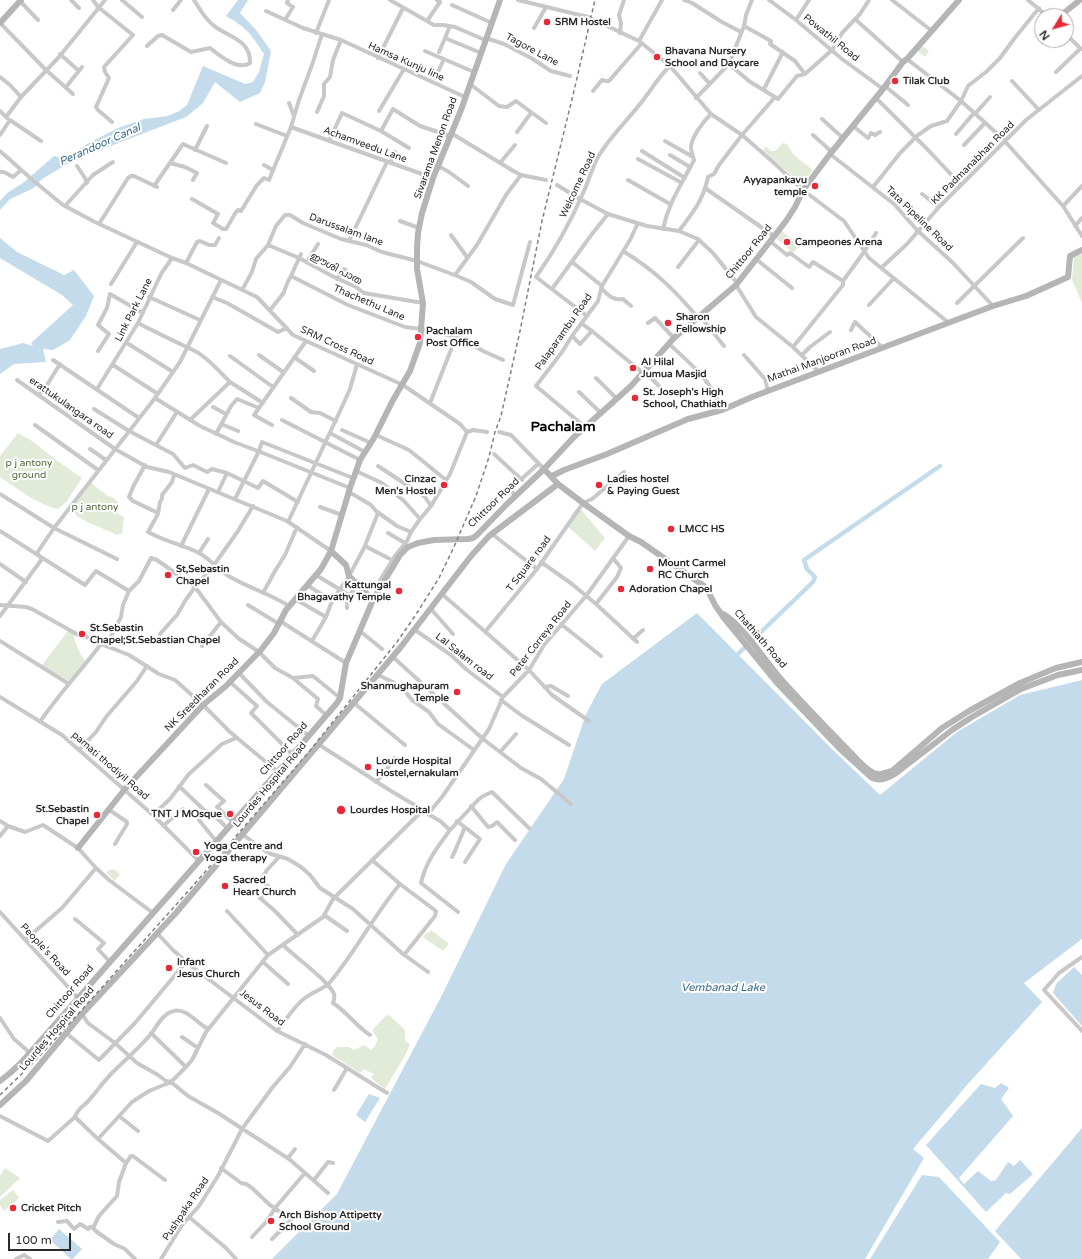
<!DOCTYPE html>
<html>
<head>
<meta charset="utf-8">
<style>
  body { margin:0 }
  #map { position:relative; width:1082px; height:1259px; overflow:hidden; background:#fff; font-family:"Varela Round",sans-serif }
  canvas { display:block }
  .north { position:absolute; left:1034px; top:8px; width:40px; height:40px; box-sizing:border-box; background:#fff; border:1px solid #aaa; border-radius:50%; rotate:233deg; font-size:11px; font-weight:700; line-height:16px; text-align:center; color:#2b2b2b }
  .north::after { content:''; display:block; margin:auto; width:14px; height:18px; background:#e82836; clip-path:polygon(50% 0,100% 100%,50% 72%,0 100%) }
  .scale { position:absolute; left:8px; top:1233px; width:63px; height:18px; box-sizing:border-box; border:2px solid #2b2b2b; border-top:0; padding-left:5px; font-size:12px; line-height:14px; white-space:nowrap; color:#2b2b2b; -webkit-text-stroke:3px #fff; paint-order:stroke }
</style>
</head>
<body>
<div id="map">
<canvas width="1082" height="1259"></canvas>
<div class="north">N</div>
<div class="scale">100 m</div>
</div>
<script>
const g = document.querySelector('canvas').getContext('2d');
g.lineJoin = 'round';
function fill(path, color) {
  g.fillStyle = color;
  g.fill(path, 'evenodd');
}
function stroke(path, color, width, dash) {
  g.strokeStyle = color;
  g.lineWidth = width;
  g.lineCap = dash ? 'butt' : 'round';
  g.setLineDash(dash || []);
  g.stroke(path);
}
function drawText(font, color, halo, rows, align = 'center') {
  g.font = font + ' "Varela Round","Noto Sans Malayalam",sans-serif';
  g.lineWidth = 4;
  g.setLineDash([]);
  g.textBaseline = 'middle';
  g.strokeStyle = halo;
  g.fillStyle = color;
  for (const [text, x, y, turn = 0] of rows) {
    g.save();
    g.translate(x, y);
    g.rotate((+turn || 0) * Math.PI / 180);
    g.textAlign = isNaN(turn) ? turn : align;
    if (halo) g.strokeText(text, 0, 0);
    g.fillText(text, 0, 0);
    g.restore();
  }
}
const green = new Path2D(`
  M921,45L929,51L925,57L918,51Z
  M783,143C789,144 789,148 792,152C795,157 807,165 812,170C809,175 806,181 800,183L763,150L766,146L771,151H775Z
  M781,230L799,246L793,253L775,237Z
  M1082,254V303L1072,280L1074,257Z
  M18,433L32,441L56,460L82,478L67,501L58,509C36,504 18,489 0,477V456Z
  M91,483L108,496L114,498L117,501L119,506L118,514L124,517L122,533L117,535C107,530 97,526 87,522C83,520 82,518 78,517L75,513L71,512V509Z
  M579,507L605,538L595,551L566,525Z
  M68,631L74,634C74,642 81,657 87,663L69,681L42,665Z
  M112,869L117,871L120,875L114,881L106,872Z
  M431,930L449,944L443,951L423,937L426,933H429Z
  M387,1015L390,1016L405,1030V1041L410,1044C404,1060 393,1074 385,1089L371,1078L374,1074L364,1069L360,1073L332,1055L333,1051L337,1047H349L354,1050L364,1045L371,1050L375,1046L378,1039L373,1032V1029Z
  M5,1168L20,1178L0,1197V1176Z
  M13,1190L19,1198L4,1211L0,1205V1200Z`);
const water = new Path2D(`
  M238,0H248L240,13L257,31L271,51L265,82L260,93L240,102L215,82L203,103L186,117L74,160L42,179L34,188L10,199L0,210V201L7,193L23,183L54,156L65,159L87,144L118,128L144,119L168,116L179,111L187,105L203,66L245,84L253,82L259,72L264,54C251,34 247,28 226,16Z
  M0,238L17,252L64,275L74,270L94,296L86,316L70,340L53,350L43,349L46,362L14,364L0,374V349L23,343L33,346L31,343L73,305L62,295L0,258Z
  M697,613L832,749L880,795L957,732L1020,695L1082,680V939L1024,983L1042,1002L967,1085L913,1149L924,1158L865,1259H272L337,1194L441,997L506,864L564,779L586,714L602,684Z
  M1074,967L1082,975V1026L1053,993L1056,984Z
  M1001,1083L1009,1088L1001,1099L1013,1116L959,1178L964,1184L978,1171L991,1181L996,1180L1008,1162L1014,1166L1020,1160L1033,1174L1010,1194L1006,1193L986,1212L926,1145L981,1084L995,1088Z
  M369,1094L380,1098L365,1122L356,1115Z
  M1082,1128V1259H1021L995,1231Z
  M922,1175L939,1177L1000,1242L988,1259H870Z
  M59,1229L82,1249L73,1259H71L50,1240Z`);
const canal = new Path2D(`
  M738,654L813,582L815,577L807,569L804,560L940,466`);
const street = new Path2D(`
  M71,0L79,8
  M93,0L98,7L133,35L104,67L105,72L109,78L96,107L98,110L112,122
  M122,0L142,17
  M390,0L434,25H443L455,27L485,40
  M518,0L588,17L639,41L670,66L711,114L742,135L773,162L803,190L844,221L869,258L949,323
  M684,0L692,3L722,22L741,32
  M769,0L796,20L842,59L883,89
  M892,0L932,31
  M1028,0L1047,16
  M20,1L38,20
  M452,5L492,23
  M173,10L181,0
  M266,11L303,28L341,40L465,97
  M855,19L903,62
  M285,20L293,7L287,3L288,0
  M796,20L809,0
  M427,21L440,2L437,0
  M0,23L46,70L73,94
  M744,26L771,41L770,44L795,61L805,74
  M534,28L546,7
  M316,33L329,0
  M620,33L621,23L619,15L624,0
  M1066,34L1081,49
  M445,38L450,26
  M486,38L504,44L531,58L551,71L570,76
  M639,41L662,0
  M147,46L158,36L162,35L191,52L210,48C220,56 238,71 250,63C251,39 227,37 213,25C205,19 199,8 194,0
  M425,51L474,72
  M439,52L445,38L481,53
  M60,54L79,71
  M378,58L403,8
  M907,59L961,101L1002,138L1063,206L1082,236
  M729,64L749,81L778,99L797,76L805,74L832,50L842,33L860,14L869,0
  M1056,72L1080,49
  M700,73L709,83
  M0,77L10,85L21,97
  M435,78L444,59
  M1012,81L1039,110
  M470,84L499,106L507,107L516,101L546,123
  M885,86L908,105
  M66,87L82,67
  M764,89L783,52
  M593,91L602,80L606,81H609L642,43
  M696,98L729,64L744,26L746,15L752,0
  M876,98L930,152L961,185
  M289,103L294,116
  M0,111L7,118
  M379,111L404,69
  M317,112L324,96V84L330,77L333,60L341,40
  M975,114L990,97
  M6,117L21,97L59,57L105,0
  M822,119L843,138
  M256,124L287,136
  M853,126L868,138L871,133L875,135L880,132
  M291,127L433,178
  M381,131L393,109L420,126L450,136
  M517,132L531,113
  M451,133L515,172L521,175L546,180
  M956,134L974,113
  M0,135L10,120L41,141
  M813,135L832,152
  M329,141L342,113L381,131L409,148
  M665,141L693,157
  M964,145L985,123
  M195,150L207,126
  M0,151L35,182L63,205L95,222L172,258L186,263L257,297L293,335L403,385L460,424L467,432L450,474L431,506L420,519L411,532L407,541L395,556L377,585L376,588L379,591
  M642,151L685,178
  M830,154L894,204L917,230L953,263L993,306
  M670,155L690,167
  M638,159L682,183
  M170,163L185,167L197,173L193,180
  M390,163L395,152
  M500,163L515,145
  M264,165L273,170
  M77,166L85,178L87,183
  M438,166L449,172L468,186
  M0,172H4L13,177L21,170
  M628,180L670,204
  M557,185L580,199L608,214L647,226L679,231L698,239L713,253L737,283
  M154,186L183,144L226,163
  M873,187L901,152L918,135L931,126L947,121L961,101L968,86L986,72L1000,58L1014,39L1039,8
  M705,188L774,236
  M922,194L939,207
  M192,199L218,214L213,223L223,229H226L236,212L238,210L241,211L257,185L264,178L269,180L291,127L299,100L312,65L322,34
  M65,206L93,175L113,162
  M1063,206L1082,186
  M400,221L419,228
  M99,224L128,178L131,176H134L157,187
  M1075,226L1082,218
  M663,229C669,201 682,184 694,160C693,156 691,151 691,147C692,136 703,122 711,114
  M679,231C693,212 703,201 708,177L714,174L719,165L742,135L775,97
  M451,235L467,257
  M349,241L387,162
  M770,241L787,255L790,253L809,267L813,262L843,281
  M268,245L299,258L332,276L356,287L364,293L423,303
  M623,251C654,270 675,290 698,318
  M756,259L792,288
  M307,262L318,244
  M572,262L602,286
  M186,263L197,242L200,241L209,245H215L219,238
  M678,267L699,240
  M881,268L907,244L939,207L1026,120L1082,76
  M455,275L477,245L506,195L521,175
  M291,276L301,254
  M337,279L344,269L347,271
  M221,280L180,362L155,398L200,426L234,442L263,453L350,488
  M111,284L137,242
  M736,285L756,317L793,347L819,372
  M601,288C608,295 613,301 623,299L631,306
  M552,289L592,234L608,214
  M242,290L252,272L256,259L268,245L276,226L285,215H290L303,223L341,239L366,245L382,252L417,261L457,276L471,282L495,299L513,305L530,242
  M149,297L200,320
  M212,297L227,303L278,332L287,328
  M957,303L1023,238
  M869,305L894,278
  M270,310C272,308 283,294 284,292C286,286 287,282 291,276L348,305L405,327L429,330L463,339L483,351L503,360
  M587,316L536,277C555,250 571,221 584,191C589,180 592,168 598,157C609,138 626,122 640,104C650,92 658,77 670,66
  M700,316L724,346
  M138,323C157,333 176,342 195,351C207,357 220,372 230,382
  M581,323L592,331
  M648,323L655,318L674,338
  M851,330L855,322L883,348
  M572,336L580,344L592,331L643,373
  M127,343L173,372
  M669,344C690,363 713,382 722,410
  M793,347L843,285V281L864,252L876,233
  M98,351L109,334L98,325L107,308L110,294L143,313
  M259,355L283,372
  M744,355L765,379L768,391
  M802,355L810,347L830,332
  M230,356L273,387
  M294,357L314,371
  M53,360L139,418
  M113,365L158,394
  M644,371L661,388
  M596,378L617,399
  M17,380L115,449L147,467L169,472L287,521L331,551
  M97,389L138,323L161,274L172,258
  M579,392L601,413
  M39,395L47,385L60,364
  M291,398L311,412L320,413L336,421
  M430,403L456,337
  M213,407L226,414
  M94,409L129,431L173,454L185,468L193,465L207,472L212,469L227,473
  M190,420L230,382L263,403
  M282,420L360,460
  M221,424L238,431
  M35,425L98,470
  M272,425L254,415L306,341
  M585,427L536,386L562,352L572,336L598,301L602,286L630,240L638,223
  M342,430L371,443
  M467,432L473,430L487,432
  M499,432L511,435L544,469
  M330,433L365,452
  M216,434L231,406L237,399L259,408
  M376,435L409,450L446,480
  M156,445L177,412
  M90,449L106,460
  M494,454L522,480
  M145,465L133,487L129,497L133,501L158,513
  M378,466L425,497L431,506
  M356,471L382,483L404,501L420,519
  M174,475L172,482L162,495V499L160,502L158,514L148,532C164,541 183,545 199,553C212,560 221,573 234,579C252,589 272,595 289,606
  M218,492L227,473L258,488L263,481L298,502
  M349,492L371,505L376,511L397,526L411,532
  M513,493L511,491L514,486L538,464
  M0,494L54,528L117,559
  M235,499L259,451L262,442L353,478
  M320,507L342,515
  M288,522L341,409L350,389L357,364
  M0,531L85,585L96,571L129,591
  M388,533L405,543
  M492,534L537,569
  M181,546L209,489
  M365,546L392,560
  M199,553L208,539
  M541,562L572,584L596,604L617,577L621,568L613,558
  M0,564L26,582
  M316,575L349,595
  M307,585L332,601
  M263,593L275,571L285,555L297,527
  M442,594L529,670L552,695L589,721
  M295,599L326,617
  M596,604L637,642
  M0,605L26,607L32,609L82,637L83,635L101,644L129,655L159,674L175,680L203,705L230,732L278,772
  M248,605L279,624
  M347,608V598L358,585
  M431,609L453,634
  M0,616L42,559L37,553L54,528L155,398
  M280,621L346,663
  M561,624L601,656
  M415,630L451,655L467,670L503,697
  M360,631L382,649
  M485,632L537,569L583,503L592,499L624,472
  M160,634L177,615L185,601L195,587L214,565L238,531L253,506
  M633,639L643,630
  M0,641L69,684
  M312,641L326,617L332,601L349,576L364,548L378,513
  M106,646L121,617L123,605L129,591L139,581L151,558L157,560L195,587L221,622L238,638L259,652L275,668L293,678L318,699L316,706L326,715
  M202,646L221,622
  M393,657L483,739L521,768L541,779L571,804
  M239,673L267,702L309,736
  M378,675L395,683L404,690L412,700L429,712L438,724L474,750
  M293,678L313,676L340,698
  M230,682L257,706L251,713L293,755
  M544,687L551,686L568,696
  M0,697L62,735L153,815L199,861
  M501,700L521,715L569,745
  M354,703L405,745
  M40,722C58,695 81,671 101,644
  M318,744L391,791L423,810
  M79,750L96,732L106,717L137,681L147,666
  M501,751L516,734
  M376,782L390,765L394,758
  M206,785L224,801L217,807L233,822
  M179,786L204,810L212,813L228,829
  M471,806L488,827L492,826L497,822L515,840
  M108,809L127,822V824L115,844
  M428,814L440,821L450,830L478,800L483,796L492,792L529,828
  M153,815L170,799L189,774L222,744L236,738
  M199,820L216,841
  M0,821L8,826L25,832L43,825L78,848L96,868L109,880L153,913
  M457,821L480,839L465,862
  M164,825L183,809
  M450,830C437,848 426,861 421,883L458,912
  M242,834L268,853L288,859L301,867L310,875L320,888L353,909L403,954L428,972
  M0,836L8,826
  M279,857L267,870L261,880L270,888L260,898L275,911L298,935
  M452,857L455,851L465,827
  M372,860L400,884L436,911L435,916L404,955
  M227,911L268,955
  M0,912L78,998
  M324,915L347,931
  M75,919L104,943L98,949L110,962
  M157,933L172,949L186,962L277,1031L326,1055L387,1093
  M25,940L62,908L96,868
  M283,945C295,957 328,980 334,994C335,997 334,1000 333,1003C347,1012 356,1026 370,1035
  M1082,957L1059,973L1044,990L1082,1031
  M263,962L288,984
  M82,1014L88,1023L115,1043L137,1063L158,1075L166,1081L171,1082L188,1096L218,1113L289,1159L328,1193
  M0,1018L14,1039L30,1053
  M277,1031C286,1020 294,1006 305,998C313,992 324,989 331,981C356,951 374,915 400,884
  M66,1033L99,1060L135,1023L186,962
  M151,1033L186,1067
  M182,1037L198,1048
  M334,1090L347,1068
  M0,1116L48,1141L75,1117L98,1139L132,1102L149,1091L171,1082L186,1067L192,1060L206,1032L268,955L323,917L333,899L423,810L428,814L442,797L489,729L503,697L529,670L544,645L586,596L629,536
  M119,1116L138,1131
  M75,1117C79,1106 84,1107 90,1099C97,1091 104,1081 112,1073C125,1060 139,1048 151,1034C157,1026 163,1013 174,1011C186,1008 197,1023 208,1029
  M98,1139L126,1163L119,1182L117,1196L99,1216L93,1228L97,1232L114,1244L125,1249L135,1259
  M288,1158L295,1149
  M126,1163L131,1156H133L165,1180
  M221,1168L241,1183L246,1184L252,1188L270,1205L288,1217L291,1220L272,1239
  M314,1180L328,1162L333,1163
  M189,1217L226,1248L236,1259
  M58,1222L67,1221L74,1229L80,1224L82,1225L88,1229L90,1227H94
  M252,1237L267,1221L275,1208L305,1173
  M16,1259L24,1255L30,1259
  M161,1259L182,1225L199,1206L218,1176L242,1129L272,1088L290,1067L305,1044`);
const secondary = new Path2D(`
  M1060,16L1080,0
  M0,23L21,0
  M544,469L558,484L583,503L629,536L641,542L704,586L708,591L715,605L724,618L778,684L840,749L872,778C881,781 886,779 895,774L952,730L972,717L1021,689L1058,675L1082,670
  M552,476L564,470L607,454L688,419L722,410L752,397L993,306L1026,296L1068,277L1070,256L1082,250
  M331,551L346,565L349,576L373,600
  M721,613C738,619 767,663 780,678C802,703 826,727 849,751C857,758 866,772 877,774C882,775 887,772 892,771L942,728L969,711L1020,683L1056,668L1082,662
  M78,848L125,789L203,705L226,686L261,650L274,633L286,610L321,569L331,551L350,488L360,460L374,438L393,400L410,371L420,343L423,303L417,269V248L418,233L422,213L433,178L461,110L500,0
  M0,1081L10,1073L21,1063L288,760L337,703L340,698L346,663L373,600L400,555L408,547L418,543L434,540L468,539L473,538L477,535L506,505L544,469L574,437L631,386L674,338L736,285L786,221L795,207L803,190L830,154L883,89L903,62L907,59L959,0
  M0,1105L26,1081L82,1014L175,914L400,648L471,556L489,536L558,484`);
const rail = new Path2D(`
  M0,1095L34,1062L70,1023L192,887L308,753L397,642L415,616L439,578L453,549L476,496L489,457L495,432L501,416L520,331L542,221L574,91L595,0`);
const markers = [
  [547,22,4,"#e82836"],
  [657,57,4,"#e82836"],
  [895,81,4,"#e82836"],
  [815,186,4,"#e82836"],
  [787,242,4,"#e82836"],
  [668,323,4,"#e82836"],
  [418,337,4,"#e82836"],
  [633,368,4,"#e82836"],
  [635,398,4,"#e82836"],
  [444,485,4,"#e82836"],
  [599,485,4,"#e82836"],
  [671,529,4,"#e82836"],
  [650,569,4,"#e82836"],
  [168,575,4,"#e82836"],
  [621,589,4,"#e82836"],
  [399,591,4,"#e82836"],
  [82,634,4,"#e82836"],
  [457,692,4,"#e82836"],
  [368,767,4,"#e82836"],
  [341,810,5,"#e82836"],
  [230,814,4,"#e82836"],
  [97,815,4,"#e82836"],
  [196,852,4,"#e82836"],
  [225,886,4,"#e82836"],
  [169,968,4,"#e82836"],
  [13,1208,4,"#e82836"],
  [271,1221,4,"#e82836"]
];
const poiNames = [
  ["SRM Hostel",555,22],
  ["Bhavana Nursery",665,51],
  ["School and Daycare",665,63],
  ["Tilak Club",903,81],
  ["Ayyapankavu",807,180,"right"],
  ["temple",807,192,"right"],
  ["Campeones Arena",795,242],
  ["Sharon",676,317],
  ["Fellowship",676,329],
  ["Pachalam",426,331],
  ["Post Office",426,343],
  ["Al Hilal",641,362],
  ["Jumua Masjid",641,374],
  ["St. Joseph's High",643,392],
  ["School, Chathiath",643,404],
  ["Cinzac",436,479,"right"],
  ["Men's Hostel",436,491,"right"],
  ["Ladies hostel",607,479],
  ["& Paying Guest",607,491],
  ["LMCC HS",679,529],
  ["Mount Carmel",658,563],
  ["RC Church",658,575],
  ["St,Sebastin",176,569],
  ["Chapel",176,581],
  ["Kattungal",391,585,"right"],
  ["Bhagavathy Temple",391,597,"right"],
  ["Adoration Chapel",629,589],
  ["St.Sebastin",90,628],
  ["Chapel;St.Sebastian Chapel",90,640],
  ["Shanmughapuram",449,686,"right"],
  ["Temple",449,698,"right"],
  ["Lourde Hospital",376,761],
  ["Hostel,ernakulam",376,773],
  ["St.Sebastin",89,809,"right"],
  ["Chapel",89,821,"right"],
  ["Lourdes Hospital",350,810],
  ["TNT J MOsque",222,814,"right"],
  ["Yoga Centre and",204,846],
  ["Yoga therapy",204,858],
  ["Sacred",233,880],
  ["Heart Church",233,892],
  ["Infant",177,962],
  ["Jesus Church",177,974],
  ["Cricket Pitch",21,1208],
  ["Arch Bishop Attipetty",279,1215],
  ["School Ground",279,1227]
];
const streetNames = [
  ["Powathil Road",831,38,39],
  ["Tagore Lane",532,50,28],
  ["Hamsa Kunju line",406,62,24],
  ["Achamveedu Lane",365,145,20],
  ["Sivarama Menon Road",436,148,-70],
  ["KK Padmanabhan Road",973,163,-45],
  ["Welcome Road",578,185,-65],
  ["Tata Pipeline Road",919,219,44],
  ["Darussalam lane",346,230,20],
  ["Chittoor Road",749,252,-51],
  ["ഈശി പാത",336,269,28],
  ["Thachethu Lane",369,303,23],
  ["Link Park Lane",134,310,-63],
  ["Palaparambu Road",564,332,-55],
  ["SRM Cross Road",337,346,25],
  ["Mathai Manjooran Road",822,360,-20],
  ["erattukulangara road",71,408,35],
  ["Chittoor Road",494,503,-44],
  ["T Square road",529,564,-53],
  ["Peter Correya Road",541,639,-52],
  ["Chathiath Road",760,639,49],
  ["Lal Salam road",464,657,38],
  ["NK Sreedharan Road",202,695,-45],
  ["Chittoor Road",284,749,-49],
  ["pamati thodiyil Road",110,766,41],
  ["Lourdes Hospital Road",270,785,-50],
  ["People's Road",45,950,47],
  ["Chittoor Road",70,992,-49],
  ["Jesus Road",262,1008,37],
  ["Lourdes Hospital Road",57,1029,-49],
  ["Pushpaka Road",186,1209,-56]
];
const parkNames = [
  ["p j antony",29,463],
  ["ground",29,475],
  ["p j antony",95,507]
];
const waterNames = [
  ["Perandoor Canal",100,145,-24],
  ["Vembanad Lake",723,988]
];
const districtNames = [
  ["Pachalam",563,427]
];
fill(green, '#e2ead8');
fill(water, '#c3dbeb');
stroke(canal, '#c3dbeb', 4.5);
stroke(street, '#c8c8c8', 4);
stroke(secondary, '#b5b5b5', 6);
stroke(rail, '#808080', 1.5, [4, 3]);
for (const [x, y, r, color] of markers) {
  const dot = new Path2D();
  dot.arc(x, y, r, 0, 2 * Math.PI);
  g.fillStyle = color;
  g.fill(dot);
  stroke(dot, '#fff', 1.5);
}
drawText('bold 10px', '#2b2b2b', '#fff', poiNames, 'left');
drawText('10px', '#2b2b2b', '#fff', streetNames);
drawText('10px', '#4e6739', '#fff', parkNames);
drawText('italic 11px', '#396d8e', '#fff', waterNames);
drawText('bold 14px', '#000', '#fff', districtNames);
</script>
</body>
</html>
